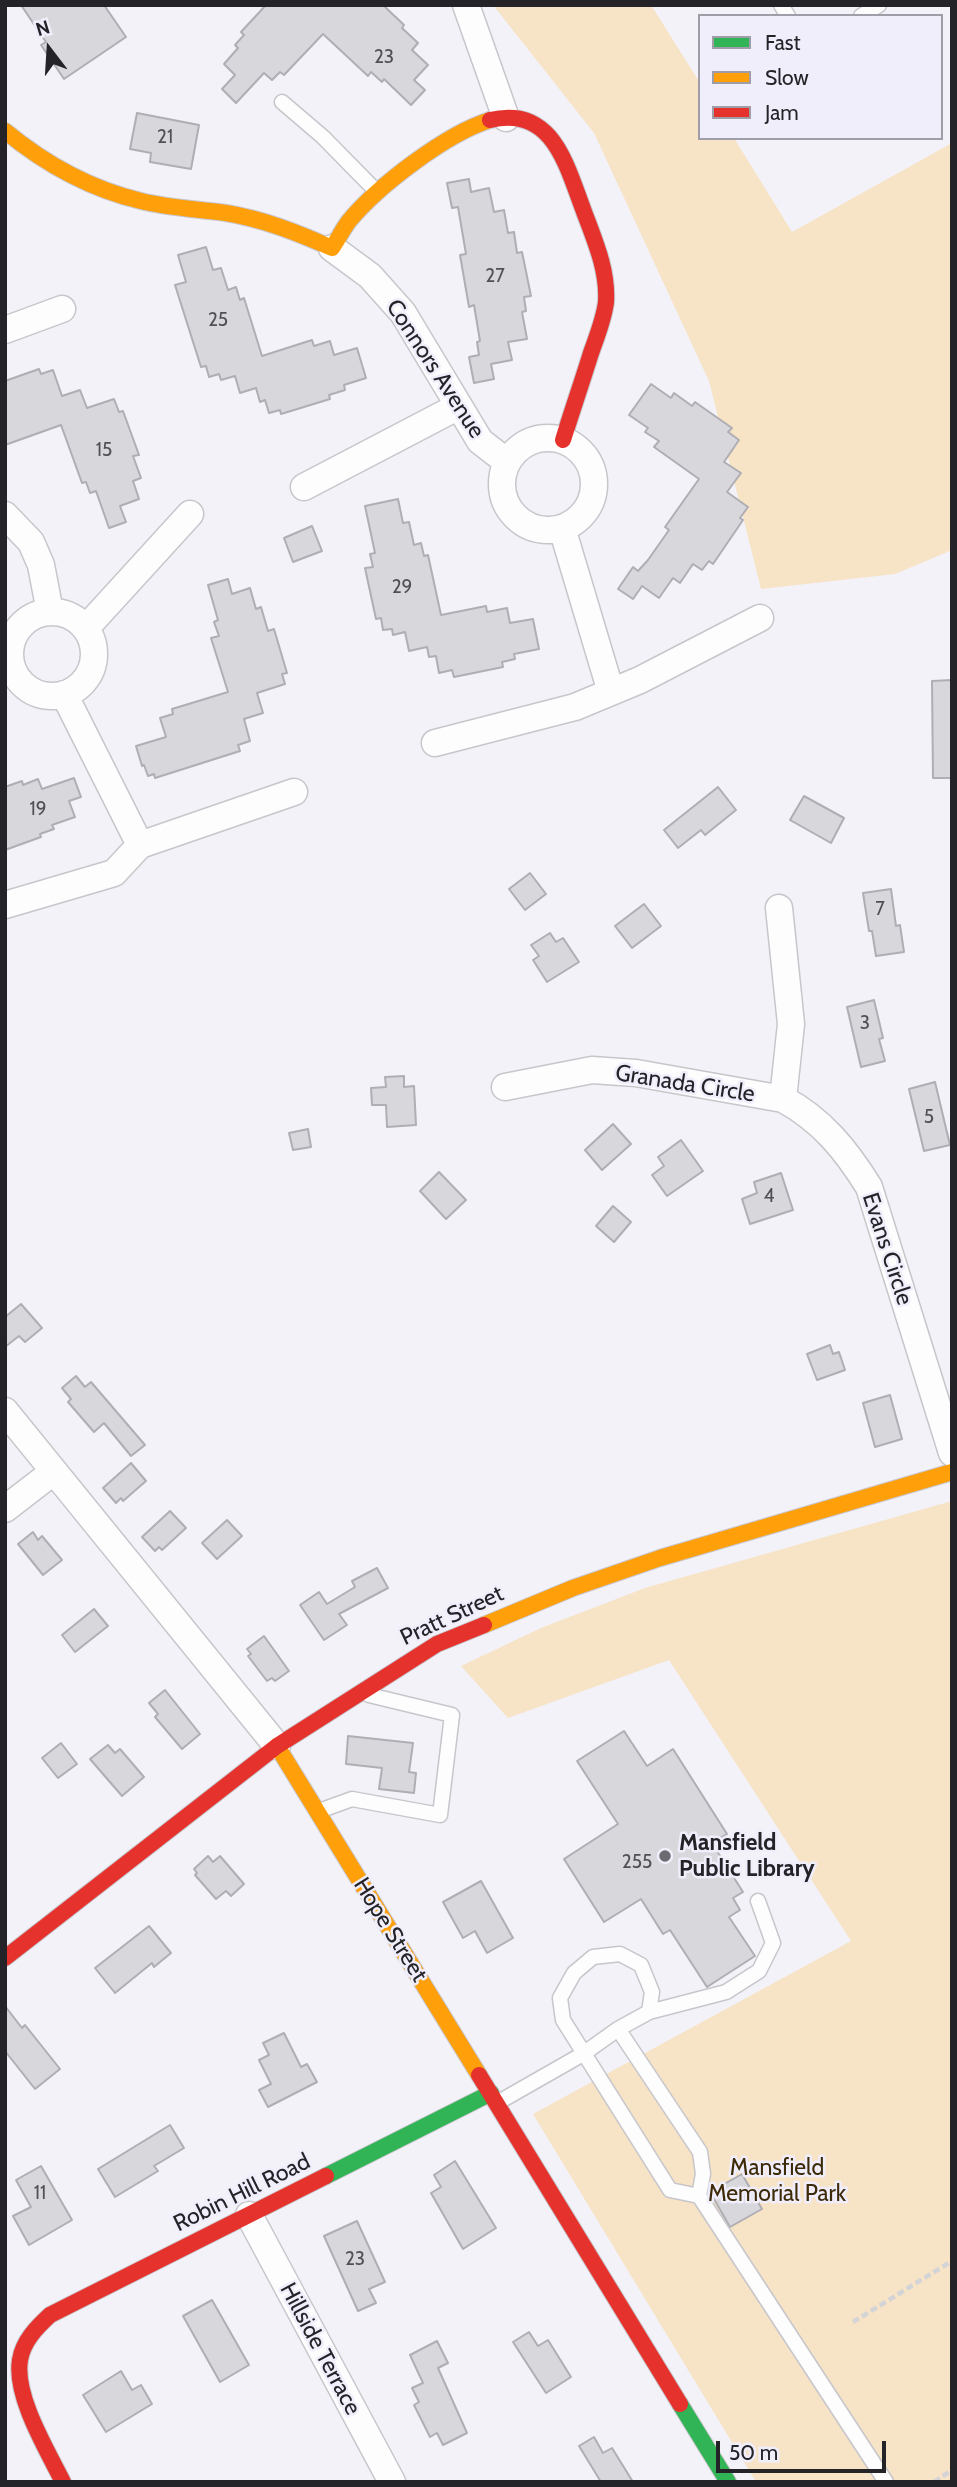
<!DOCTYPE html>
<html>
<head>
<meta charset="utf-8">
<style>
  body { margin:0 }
  #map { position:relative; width:957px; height:2487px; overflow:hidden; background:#f3f2f8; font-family:Cabin,sans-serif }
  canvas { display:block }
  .frame { position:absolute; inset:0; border:7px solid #242328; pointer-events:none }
  .legend { position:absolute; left:698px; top:14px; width:245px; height:126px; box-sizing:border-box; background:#f1eefc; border:2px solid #9f9da7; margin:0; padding:9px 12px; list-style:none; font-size:21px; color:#242328 }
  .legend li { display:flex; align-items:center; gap:14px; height:35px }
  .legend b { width:35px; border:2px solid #9f9da7 }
  .north { position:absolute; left:14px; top:14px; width:70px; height:70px; -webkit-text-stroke:5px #f1eefc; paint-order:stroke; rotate:343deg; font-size:19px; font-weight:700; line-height:28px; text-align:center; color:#242328 }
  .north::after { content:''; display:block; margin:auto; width:24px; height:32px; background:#242328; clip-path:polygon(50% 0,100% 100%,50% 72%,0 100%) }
  .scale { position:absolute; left:716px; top:2441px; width:170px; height:32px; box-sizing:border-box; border:4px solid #242328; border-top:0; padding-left:9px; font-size:21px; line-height:24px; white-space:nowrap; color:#242328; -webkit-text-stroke:5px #f1eefc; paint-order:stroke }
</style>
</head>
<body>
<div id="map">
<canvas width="957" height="2487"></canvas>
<div class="frame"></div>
<ul class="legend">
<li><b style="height:9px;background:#30b455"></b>Fast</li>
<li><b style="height:9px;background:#ff9f0a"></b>Slow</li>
<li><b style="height:9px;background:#e5322d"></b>Jam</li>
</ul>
<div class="north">N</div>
<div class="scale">50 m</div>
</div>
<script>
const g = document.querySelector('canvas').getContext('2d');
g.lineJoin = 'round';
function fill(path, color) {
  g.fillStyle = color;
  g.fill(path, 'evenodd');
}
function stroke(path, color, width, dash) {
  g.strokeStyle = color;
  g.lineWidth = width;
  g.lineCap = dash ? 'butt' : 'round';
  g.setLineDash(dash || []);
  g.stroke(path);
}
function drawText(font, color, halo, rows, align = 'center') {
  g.font = font + ' Cabin,sans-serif';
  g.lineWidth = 5;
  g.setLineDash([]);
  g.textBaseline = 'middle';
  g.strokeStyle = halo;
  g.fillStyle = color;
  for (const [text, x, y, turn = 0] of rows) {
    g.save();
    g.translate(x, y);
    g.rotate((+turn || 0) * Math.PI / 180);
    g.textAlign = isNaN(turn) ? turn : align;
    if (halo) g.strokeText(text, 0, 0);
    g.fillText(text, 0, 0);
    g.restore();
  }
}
const green = new Path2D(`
  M493,5H651L700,83V138H734L792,232L952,143V550L895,574L761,589L709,381L594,133Z
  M952,1501V2482H756L533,2114L851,1941L669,1660L508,1718L461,1666L541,1628L645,1588Z`);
const building = new Path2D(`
  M21,5H104L126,37L64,79L41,45L46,42Z
  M266,5H383L404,25L402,28L418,43L412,50L428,65L414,80L425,90L411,105L384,79L382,82L371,72L368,76L323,34L284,75L280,72L272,80L264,73L236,103L222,89L235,75L224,64L238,48L235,45L244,35L241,32Z
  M137,113L199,125L191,169L150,162L151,153L130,149Z
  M469,179L471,192L489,188L494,212L504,210L508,233L514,232L517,253L522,252L531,296L524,297L526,311L522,312L527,339L508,342L512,360L491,364L494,379L474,383L469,357L479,355L477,342L480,341L474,305L469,307L460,255L466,254L458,207L452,208L447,183Z
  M206,247L213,270L221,268L228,290L236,287L240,300L244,298L262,356L312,340L314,346L330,341L334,355L357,348L366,378L344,385L345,390L329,395L330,399L281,414L280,410L269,413L265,400L260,402L256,388L240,393L235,376L221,380L219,374L209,377L206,366L201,367L175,285L186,282L178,255Z
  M39,369L41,374L53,370L62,396L80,390L87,408L114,399L119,412L123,411L139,455L133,456L141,478L133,481L139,499L120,506L126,522L109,528L96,491L90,493L86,482L82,483L61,425L5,445V381Z
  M651,384L671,398L674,393L692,406L695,402L732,428L728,432L739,440L724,462L741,473L727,492L748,507L740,518L743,520L713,564L709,561L702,570L693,564L680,583L673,578L659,598L642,586L633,599L618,589L633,567L638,571L648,560L669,530L665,527L699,479L654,447L659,441L645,432L648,428L629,415Z
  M398,499L403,523L409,522L414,545L421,543L424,556L428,555L441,615L486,606L487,612L507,608L510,623L533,619L539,649L514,654L515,659L502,662L503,667L454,677L452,670L439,673L436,656L429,657L427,647L409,651L405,632L393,635L392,629L383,630L381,618L376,619L365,568L373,567L370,554L375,553L365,506Z
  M312,526L322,551L293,562L284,538Z
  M228,579L232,594L250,588L256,609L261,607L268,631L274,629L287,673L282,674L285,684L257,693L263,713L244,719L250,741L238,745L240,751L155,778L154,774L148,776L144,765L142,766L136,746L166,737L160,718L173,714L172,709L228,692L211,638L219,636L214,622L218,620L208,585Z
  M952,680V778H933L932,681Z
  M74,778L81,797L69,801L75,817L52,825L54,829L40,834L41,837L5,850V787L22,781L23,785L38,779L42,789Z
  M718,787L736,810L705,835L701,830L678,848L664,830Z
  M804,796L844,818L831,843L790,820Z
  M530,873L546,894L525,910L509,889Z
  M891,889L896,926L900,925L904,952L876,956L872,931H869L863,893Z
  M644,904L661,926L632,948L615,926Z
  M550,933L556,942L563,938L579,962L547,982L533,960L539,956L531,945Z
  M874,1000L883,1038L879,1039L885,1061L861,1067L847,1007Z
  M404,1076V1087L414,1086L416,1125L387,1127L386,1105H372L371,1088L386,1087L385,1077Z
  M935,1082L950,1145L924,1151L909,1089Z
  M613,1124L631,1144L602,1170L585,1150Z
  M308,1129L311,1147L293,1150L289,1133Z
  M681,1140L703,1171L667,1196L652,1175L664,1166L658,1157Z
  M439,1172L466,1200L446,1219L420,1191Z
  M781,1173L793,1210L750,1224L742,1199L757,1193L754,1182Z
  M613,1206L631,1222L614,1242L596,1226Z
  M21,1304L42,1328L25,1342L19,1336L5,1347V1317Z
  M830,1345L833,1354L839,1352L845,1370L817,1380L807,1354Z
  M76,1376L85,1387L91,1382L145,1445L131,1456L104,1423L94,1432L68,1402L71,1399L62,1388Z
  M890,1395L902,1439L875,1447L863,1403Z
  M131,1463L146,1481L123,1501L121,1498L116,1503L103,1488Z
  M170,1511L186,1528L162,1550L159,1547L155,1551L142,1537Z
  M227,1520L242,1536L217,1559L202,1543Z
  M33,1532L38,1540L42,1536L62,1560L43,1575L18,1544Z
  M377,1568L388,1588L339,1614L347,1625L324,1640L300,1605L319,1592L327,1604L355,1587L352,1581Z
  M94,1609L108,1626L75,1652L62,1635Z
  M264,1636L289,1671L275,1681L272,1678L267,1681L248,1656L251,1654L247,1649Z
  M165,1690L200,1734L182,1749L155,1717L158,1714L149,1703Z
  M624,1731L647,1766L673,1749L727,1834L712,1843L743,1892L733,1898L740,1910L729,1917L755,1956L707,1987L670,1930L663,1934L641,1899L604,1922L564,1859L618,1824L577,1761Z
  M348,1736L413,1743L409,1772L416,1773L414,1793L379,1789L382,1768L346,1764Z
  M61,1743L77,1764L58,1778L42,1758Z
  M108,1745L115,1753L120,1749L144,1777L122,1796L90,1759Z
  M208,1856L213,1862L220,1856L244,1884L231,1896L226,1891L216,1899L195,1875L197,1873L194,1869Z
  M481,1881L513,1938L487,1953L475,1931L463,1938L443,1902Z
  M149,1926L171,1953L154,1967L152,1963L115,1993L95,1968Z
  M5,2006L22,2028L25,2025L60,2069L35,2089L5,2051Z
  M284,2033L301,2067L307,2064L317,2082L268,2107L259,2090L271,2084L259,2060L269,2055L263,2043Z
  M170,2125L184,2148L154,2166L158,2171L115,2197L98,2169Z
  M455,2161L496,2228L463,2249L431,2193L441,2187L434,2175Z
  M41,2166L72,2220L29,2245L13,2216L31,2207L16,2180Z
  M742,2174L762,2209L730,2227L710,2192Z
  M357,2221L385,2282L369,2289L376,2303L358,2311L324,2236Z
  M212,2300L249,2365L220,2382L183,2316Z
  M529,2332L538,2346L548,2340L571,2377L546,2393L513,2342Z
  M437,2341L448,2363L438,2368L467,2433L443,2445L437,2433L430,2437L414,2405L419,2402L412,2388L423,2383L410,2355Z
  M121,2371L132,2390L141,2385L152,2404L106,2432L83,2395Z
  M594,2437L603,2453L612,2448L633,2482H601L579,2446Z`);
const path = new Path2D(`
  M853,2322L952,2261
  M934,2482L952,2470`);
const lane = new Path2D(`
  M781,5L788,16
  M861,16L879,5
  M282,102L323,137L377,192
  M319,1811L352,1799L440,1815L452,1715L369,1695
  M649,2012L726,1992L759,1971L773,1943L758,1901
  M618,2029L700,2152L703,2174L699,2196
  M497,2103L583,2054L618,2029L649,2012L652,1992L641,1965L620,1954L593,1957L574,1973L560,1998L563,2020L670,2190L699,2196L886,2482`);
const street = new Path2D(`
  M466,5L506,118
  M332,248L370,276L403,313L480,441L507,462
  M5,330L62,309
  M502 484a46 46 0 1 1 92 0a46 46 0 1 1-92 0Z
  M304,487L459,406
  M5,515L31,542L41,565L50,612
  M562,528L611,692
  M10 654a42 42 0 1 1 84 0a42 42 0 1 1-84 0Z
  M86,628L190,514
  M64,694L140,845
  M435,743L575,707L640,680L760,618
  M5,905L114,873L140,845L294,792
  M779,908L791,1024L783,1099C822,1120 846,1150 869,1187L952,1453
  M505,1087L592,1070L636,1073L783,1099
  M5,1411L277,1746
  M5,1509L53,1472
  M249,2215L392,2482`);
const fast = new Path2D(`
  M326,2176L491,2093
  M680,2404L728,2482`);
const slow = new Path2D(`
  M5,131C45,164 90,189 141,201C169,208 197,209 226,213C263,219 298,233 332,248C338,239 343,229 349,221C379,185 446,134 490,120
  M484,1625L573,1588L660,1558L952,1472
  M277,1746L479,2075`);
const jam = new Path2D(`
  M490,120C552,105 566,164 583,209C594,239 608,269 606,302C604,319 597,336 591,353C582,382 572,411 563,440
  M5,1958L277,1746L437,1644L484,1625
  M479,2075L680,2404
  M63,2482C47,2450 14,2396 20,2360C23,2341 37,2327 50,2315L326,2176`);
const markers = [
  [665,1856,7,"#6c6b71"]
];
const numberNames = [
  ["23",384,57],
  ["21",165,137],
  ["27",495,276],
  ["25",218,320],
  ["15",104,450],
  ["29",402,587],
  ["19",38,809],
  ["7",880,909],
  ["3",865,1023],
  ["5",929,1117],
  ["4",769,1196],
  ["255",637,1862],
  ["11",40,2193],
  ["23",355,2259]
];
const streetNames = [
  ["Connors Avenue",435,369,57],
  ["Granada Circle",685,1084,9],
  ["Evans Circle",887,1249,72],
  ["Pratt Street",452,1616,-25],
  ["Hope Street",390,1930,58],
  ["Robin Hill Road",242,2193,-26],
  ["Hillside Terrace",320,2349,62]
];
const poiNames = [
  ["Mansfield",679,1843],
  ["Public Library",679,1869]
];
const parkNames = [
  ["Mansfield",777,2168],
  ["Memorial Park",777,2194]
];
fill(green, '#f7e3c6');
fill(building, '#d8d7dc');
stroke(building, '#afaeb4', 2);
stroke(lane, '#c7c6cb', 17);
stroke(street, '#c7c6cb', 29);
stroke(fast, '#c7c6cb', 18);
stroke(slow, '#c7c6cb', 18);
stroke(jam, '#c7c6cb', 18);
stroke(path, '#d4d3d6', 4.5, [7, 3.5]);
stroke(lane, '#fdfdfe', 14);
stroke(street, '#fdfdfe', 26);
stroke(fast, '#30b455', 16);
stroke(slow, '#ff9f0a', 16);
stroke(jam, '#e5322d', 16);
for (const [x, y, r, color] of markers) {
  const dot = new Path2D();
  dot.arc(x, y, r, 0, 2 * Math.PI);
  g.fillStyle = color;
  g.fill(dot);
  stroke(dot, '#f1eefc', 2.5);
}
drawText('19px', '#515055', null, numberNames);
drawText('23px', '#242328', '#f1eefc', streetNames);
drawText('bold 23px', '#242328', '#f1eefc', poiNames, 'left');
drawText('23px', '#3d2a07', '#f1eefc', parkNames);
</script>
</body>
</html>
